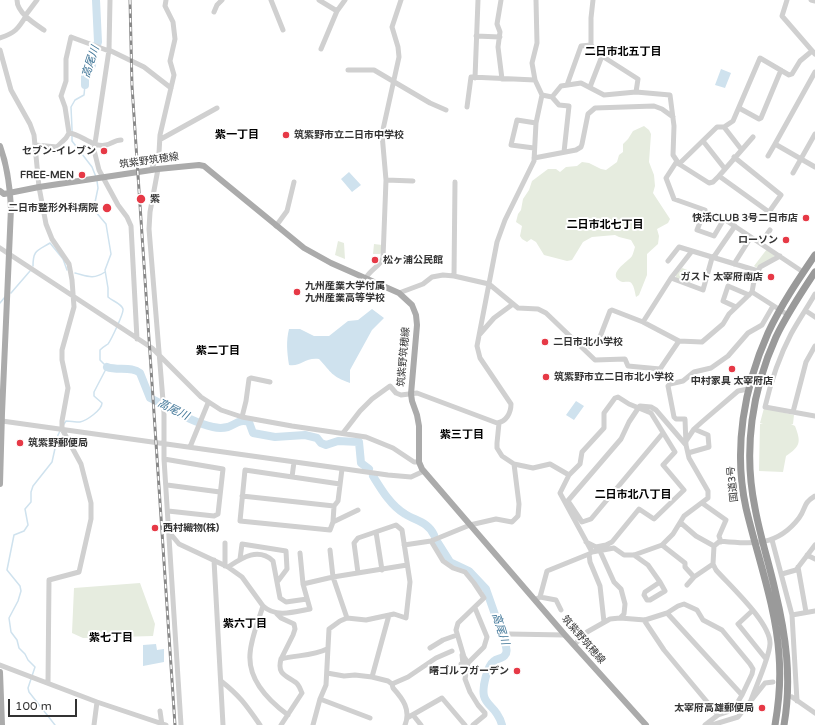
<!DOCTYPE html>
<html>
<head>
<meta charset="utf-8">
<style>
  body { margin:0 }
  #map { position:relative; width:815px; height:725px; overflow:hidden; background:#fff; font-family:"Varela Round",sans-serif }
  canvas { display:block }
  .scale { position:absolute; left:8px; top:699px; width:69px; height:18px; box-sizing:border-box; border:2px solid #333; border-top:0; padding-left:5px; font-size:12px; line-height:14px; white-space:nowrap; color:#333; -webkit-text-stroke:3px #fff; paint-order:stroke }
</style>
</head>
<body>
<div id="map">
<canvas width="815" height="725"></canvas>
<div class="scale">100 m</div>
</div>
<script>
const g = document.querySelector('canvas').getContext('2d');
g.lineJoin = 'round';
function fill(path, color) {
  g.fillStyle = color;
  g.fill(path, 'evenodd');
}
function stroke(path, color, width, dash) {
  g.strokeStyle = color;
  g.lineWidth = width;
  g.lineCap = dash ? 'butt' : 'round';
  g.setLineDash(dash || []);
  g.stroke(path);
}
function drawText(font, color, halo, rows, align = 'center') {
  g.font = font + ' "Varela Round","Noto Sans JP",sans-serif';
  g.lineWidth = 4;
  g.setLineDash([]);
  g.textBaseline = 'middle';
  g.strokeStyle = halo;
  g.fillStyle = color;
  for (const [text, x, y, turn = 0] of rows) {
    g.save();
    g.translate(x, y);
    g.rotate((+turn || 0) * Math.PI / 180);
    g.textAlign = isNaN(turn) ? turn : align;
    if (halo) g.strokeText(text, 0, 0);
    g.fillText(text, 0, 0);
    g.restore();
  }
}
const green = new Path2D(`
  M644,126L649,130L651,134L649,162L654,175L655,186L653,193L670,219L668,223L657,229L659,236L658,244L647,254V275L639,295L636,297C635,293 634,284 630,282C627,281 623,283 620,281C607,273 628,262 632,256C633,254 634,250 635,247L631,240L619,237L615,235L592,237L583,242L572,260L567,261L544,255L536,242L531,239L527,242L522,239L520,236L522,226L516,222L518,214L521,210L523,199L529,190L532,181L548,169H556L560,172L566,167L577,166L582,162L589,163L601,169L606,170L617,162L619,155L623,152V144L628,139L633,131Z
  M338,241L344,243L345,259L335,255Z
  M374,244L382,245V252L380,254H373Z
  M767,249L775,255C772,260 762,262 757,268L754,266Z
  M682,268L693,272L690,283L676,278V275Z
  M764,408L794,415L793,424H791L795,426C801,442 801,446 786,456L783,472L759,471L760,424L763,423H760Z
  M140,583L155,624L153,636L83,638L72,633L74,588Z`);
const water = new Path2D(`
  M721,69L731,73L725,88L715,85Z
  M349,172L361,185L352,192L341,179Z
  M372,309L384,318L372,330L350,370V383C331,376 332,373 319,359C305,357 301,367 289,365C287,352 286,341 289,329H300L314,336H329L348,321L358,320Z
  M576,401L584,406L574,420L566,415Z
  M156,644L157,650L164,649V662L143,666V645Z`);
const stream = new Path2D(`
  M85,85L84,95L75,100L71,107L72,129V141L92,167L96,177
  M33,266C33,250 37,251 50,243L63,259L67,270
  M75,273C87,276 93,280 105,272
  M11,293L30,271
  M0,303L5,297
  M64,424L66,421C70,421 75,422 80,422C86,421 102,410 102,403L94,396V392L107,367L100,360V350C103,347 105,346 108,344C111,340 124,313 123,309C121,303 112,301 108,297V288L105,270L111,254L106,224L95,211L94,207L98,188L97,181
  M55,725L29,692L28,688L35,667L28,660L25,654L19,648L17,640L11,632L9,618L18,601L21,591L20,586L7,570L14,535L24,531L28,525L25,509L31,502V492L33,486L52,462L58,435L60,431`);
const river = new Path2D(`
  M85,85V76L92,65L93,55L98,42L96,0
  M107,367C117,371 132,366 140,373L150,398C171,408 190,422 213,427C217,428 224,428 228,427C236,424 240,419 249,422L253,433L275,437L305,435L317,438L321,443L326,445L338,441L359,442L361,463L369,469
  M373,476C381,489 391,506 405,514C416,521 428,522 434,535
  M438,543L450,562L469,571L486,589L505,643C506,647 508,652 505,655C503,659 497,658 494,661C487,666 482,688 484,696C486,704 493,707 497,714C499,717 501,721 502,725`);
const minor = new Path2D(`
  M17,0C17,13 35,24 44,30
  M110,0L109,50L94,150L99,170L118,205L127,217L131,226L137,339
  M271,0L283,30
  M319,0L337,11
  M501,0L497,24L500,32L498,47L502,79
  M593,0L591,18V45L602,56L638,79L636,92
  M787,0L782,16L815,54
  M811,0L815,1
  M214,12L217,5L222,0
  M25,16L37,0
  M476,36L500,37
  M0,38C15,33 18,29 26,16
  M321,49L337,11L345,0
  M0,50L11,90L30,124L34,135L39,187L46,224L52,239L69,264L72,280L74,307L62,350V360L68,388L62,421V429L81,464L91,503V519L79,572L49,580L48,683
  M109,50L144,67L171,88
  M348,70H374L430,103L446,110
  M815,72L775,144L815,167
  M475,78L478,0
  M567,85L581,46L591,45
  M590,87L602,56
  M542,95L552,97L561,86L581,83L604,95L636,92L670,95L674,126L673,155L679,164L709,183L713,182L719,176L769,212L781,195L734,157
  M552,97L559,105L569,106L564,152
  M467,107L471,77L535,80
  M739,108L759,119L761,118L781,70
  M724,127L741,149
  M69,133C81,134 93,148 106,145C111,144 115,140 121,140
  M161,139L217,108
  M703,141L725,169
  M35,145L57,147L66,138L69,133L65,107L61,96L66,81V59L71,37L109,51
  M534,148L511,145L517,120L536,123
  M768,156L775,144
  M534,158L576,150L581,147L582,144L588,114L595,108L654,106L662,109L673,117
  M677,161L666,178L674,199L705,210L697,230L714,236L724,219L803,272
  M679,164L717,127H724L733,121L760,58L789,75L792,74L800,61L812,51
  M158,169L150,212L149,229L164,413V459L181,725
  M151,170L159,153L160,135L174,75L170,61L175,39L173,22L165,6L166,0
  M793,173L815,134
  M719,176L753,137
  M386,180L413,181
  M276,226L287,211L294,182
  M761,243L770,230
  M0,248L152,348L201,397L221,410L242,417L292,426L366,437L393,448L414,462H419
  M780,256L760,267L754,281L752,292L788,315
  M713,258L735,226
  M668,261L679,247L758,271
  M734,264L751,237
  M454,276L455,182
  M366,278C370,270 380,266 383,258L386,180L382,134L399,57L398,47L392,27L401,0
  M671,278L703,290L712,258
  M399,293L423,284L432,277L443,275L454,276L489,284L518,308L538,309L546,313L595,360L625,359L628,366L660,369L679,341
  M815,294C807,308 798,321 791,334C779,357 771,381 765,407L815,416
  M736,307L723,301L728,286L749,295
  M806,311L815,317
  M643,322L671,278L692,251
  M480,334L494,318L513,304
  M580,343L589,346L600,337L610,311L612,310L643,322L679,341L702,342L723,324L729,314L752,292
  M640,406L651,407L656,410L686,445
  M793,412L806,362L815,346
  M242,417L246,401L249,379L251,378L270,382
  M2,421L388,475L411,477L424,471
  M499,423L497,443V448L502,456L514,464L533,468L550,464L569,475
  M343,433L360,411L372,399L390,386L396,393L401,395L417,393L497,423C506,422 511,413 511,404L480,358L477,346L497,242L505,220L534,161L536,123L542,95L535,80L532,63L537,43L536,0
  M686,441L694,429L703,421L738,391L748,389
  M190,447L208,403
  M688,453L709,447L708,435L694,429
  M164,459L223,469L218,514L214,516L168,511
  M292,477L294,462
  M340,484L245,470L240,521L330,530L333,522L334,506L338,501L342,469
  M167,485L220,492
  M242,496L334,506
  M568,501L582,522L591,519L663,433
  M566,503L621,439L629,422L639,407
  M702,503L726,520L719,536L721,542
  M333,522L358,510
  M681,523L696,536L714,546
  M169,532L179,544L228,567L242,577L263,606C276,618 294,612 310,609L303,584L300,553
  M376,532L382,570
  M772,540L792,615L797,701
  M431,541L443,561L453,568L465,572L474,583L484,598L458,623L456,630L464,657L468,663
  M586,542L596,547L606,545L612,542L639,509L654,519L684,490L663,465L675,452L651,413L629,404L618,397L615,398L604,413V428L582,452L580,464L569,475L560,493L592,552
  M225,543V566
  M404,545L431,541L470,525L496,519L512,522L518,516L519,504L514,464
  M662,545L685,563V567L694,577L713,564
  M330,550L333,577L347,618
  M600,551L614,582L621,589L625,604L624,614L620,618
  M589,554L590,562L600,586L604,622
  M634,555L648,565L660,582L645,592L644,595L647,600H650L665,591L660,582
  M807,555L815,559
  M240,559L242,544L286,551L287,569L278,581
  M214,560L223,725
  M228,567C242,558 258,547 273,561L280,598L286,602L307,599
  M798,567L806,612
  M782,574L796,570L815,545
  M303,584L333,577L407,565
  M687,585L694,577
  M540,597L556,600L561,610
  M535,600L540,597L547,571L589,554L592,552L614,548L624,555H634L662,545L673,534L684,516L708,498V491L689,458L686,445L685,419H676L674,417L668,386L670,384L683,381L694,372L711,368L728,356L748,333L762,325L773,306
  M263,606C258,622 251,638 250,654C248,680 269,701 288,715
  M752,611L738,624L766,659
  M667,613L742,695
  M277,614L281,618L294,624L295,629L293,635L281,659C277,674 285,675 295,682C299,684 300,689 302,693L281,725
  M389,615L372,677L388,681L392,684L393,688C403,699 411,710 405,725
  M792,615L815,611
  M644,620L664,650L718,715
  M509,634L565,635
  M574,645L587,632L610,619L620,618L645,620L667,613L678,606L684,604L697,610L703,620L722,630L750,664L753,669L752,674L742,695L733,710L718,715L705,725
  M430,648L443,640L457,635
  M281,659C296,655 313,656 327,649
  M461,664H463L462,655
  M0,665L97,702L166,725
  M327,673L344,676L355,675L372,677
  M221,681C240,696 246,705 260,725
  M392,684L408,677L436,658L452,651
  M792,697L815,713
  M320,699L370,718
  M750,703C755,688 769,659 770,644C771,623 730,586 716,570L713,564L714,546L720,541C752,544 777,547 799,518C807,507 802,504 815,496
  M160,711L162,725
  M413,715L421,725
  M407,718L442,698L465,725
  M94,725L97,702
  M313,725L320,699L326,685L329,629L340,621L347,618L366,620L394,614L406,618L410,582L402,530L396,525L358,538L354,543L358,573
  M473,725L485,715V713L478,705L470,692L465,679L468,663L484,647L487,637L475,608
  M712,725L738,717L765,683L773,682`);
const major = new Path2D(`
  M0,146C7,165 10,187 11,208L2,413L0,484
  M0,191L4,194L39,187L158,169L199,165L204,166L210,171L304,248L331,263L399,293L412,305L416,315L417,325L411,394L412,401L417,415L419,426V462L422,469L565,635L646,725
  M0,672L2,725`);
const highway = new Path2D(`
  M775,725C779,702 781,679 779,655C776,607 757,555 746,508C733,449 744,387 768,333C781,305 798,280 815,255
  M784,725C792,679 786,635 775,590C769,563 760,536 755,508C743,450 752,390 776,337C787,314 801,293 815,272`);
const rail = new Path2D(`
  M130,0L132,86L175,725`);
const markers = [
  [286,135,4,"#e63946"],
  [104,151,4,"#e63946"],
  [82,175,4,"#e63946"],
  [141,199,5,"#e63946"],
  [107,208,5,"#e63946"],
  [806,218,4,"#e63946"],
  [786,240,4,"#e63946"],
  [375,260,4,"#e63946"],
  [771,277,4,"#e63946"],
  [297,292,4,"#e63946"],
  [545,342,4,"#e63946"],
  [732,369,4,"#e63946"],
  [546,377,4,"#e63946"],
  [20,443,4,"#e63946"],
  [155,528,4,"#e63946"],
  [517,671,4,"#e63946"],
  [762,708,4,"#e63946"]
];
const poiNames = [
  ["筑紫野市立二日市中学校",294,135],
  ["セブン-イレブン",96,151,"right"],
  ["FREE-MEN",74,175,"right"],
  ["紫",150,199],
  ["二日市整形外科病院",98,208,"right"],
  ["快活CLUB 3号二日市店",798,218,"right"],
  ["ローソン",778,240,"right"],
  ["松ヶ浦公民館",383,260],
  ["ガスト 太宰府南店",763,277,"right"],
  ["九州産業大学付属",305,286],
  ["九州産業高等学校",305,298],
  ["二日市北小学校",553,342],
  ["筑紫野市立二日市北小学校",554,377],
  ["中村家具 太宰府店",732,381,"center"],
  ["筑紫野郵便局",28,443],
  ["西村織物(株)",163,528],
  ["曙ゴルフガーデン",509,671,"right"],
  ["太宰府高雄郵便局",754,708,"right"]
];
const streetNames = [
  ["筑紫野筑穂線",149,161,-8],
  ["筑紫野筑穂線",404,357,-85],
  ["国道3号",733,484,-96],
  ["筑紫野筑穂線",583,640,49]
];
const neighbourhoodNames = [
  ["二日市北五丁目",623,52],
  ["紫一丁目",237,135],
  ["二日市北七丁目",605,225],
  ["紫二丁目",218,351],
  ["紫三丁目",462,435],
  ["二日市北八丁目",633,495],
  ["紫六丁目",245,624],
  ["紫七丁目",111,638]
];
const waterNames = [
  ["高尾川",91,62,-72],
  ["高尾川",173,410,26],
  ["高尾川",500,629,72]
];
fill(green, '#e6ecdf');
fill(water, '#cfe2ee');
stroke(stream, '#cfe2ee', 1.5);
stroke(river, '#cfe2ee', 8);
stroke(minor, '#d0d0d0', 5);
stroke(major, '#ababab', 6);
stroke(highway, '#9a9a9a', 7);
stroke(rail, '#888', 3);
stroke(rail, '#fff', 1.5, [4.5]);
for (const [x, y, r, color] of markers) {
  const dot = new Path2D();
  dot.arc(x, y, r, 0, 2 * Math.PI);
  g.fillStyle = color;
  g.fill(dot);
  stroke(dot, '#fff', 1.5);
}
drawText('bold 10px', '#333', '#fff', poiNames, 'left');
drawText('10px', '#333', '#fff', streetNames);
drawText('bold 11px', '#000', '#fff', neighbourhoodNames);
drawText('italic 11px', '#3f7597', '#fff', waterNames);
</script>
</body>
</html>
